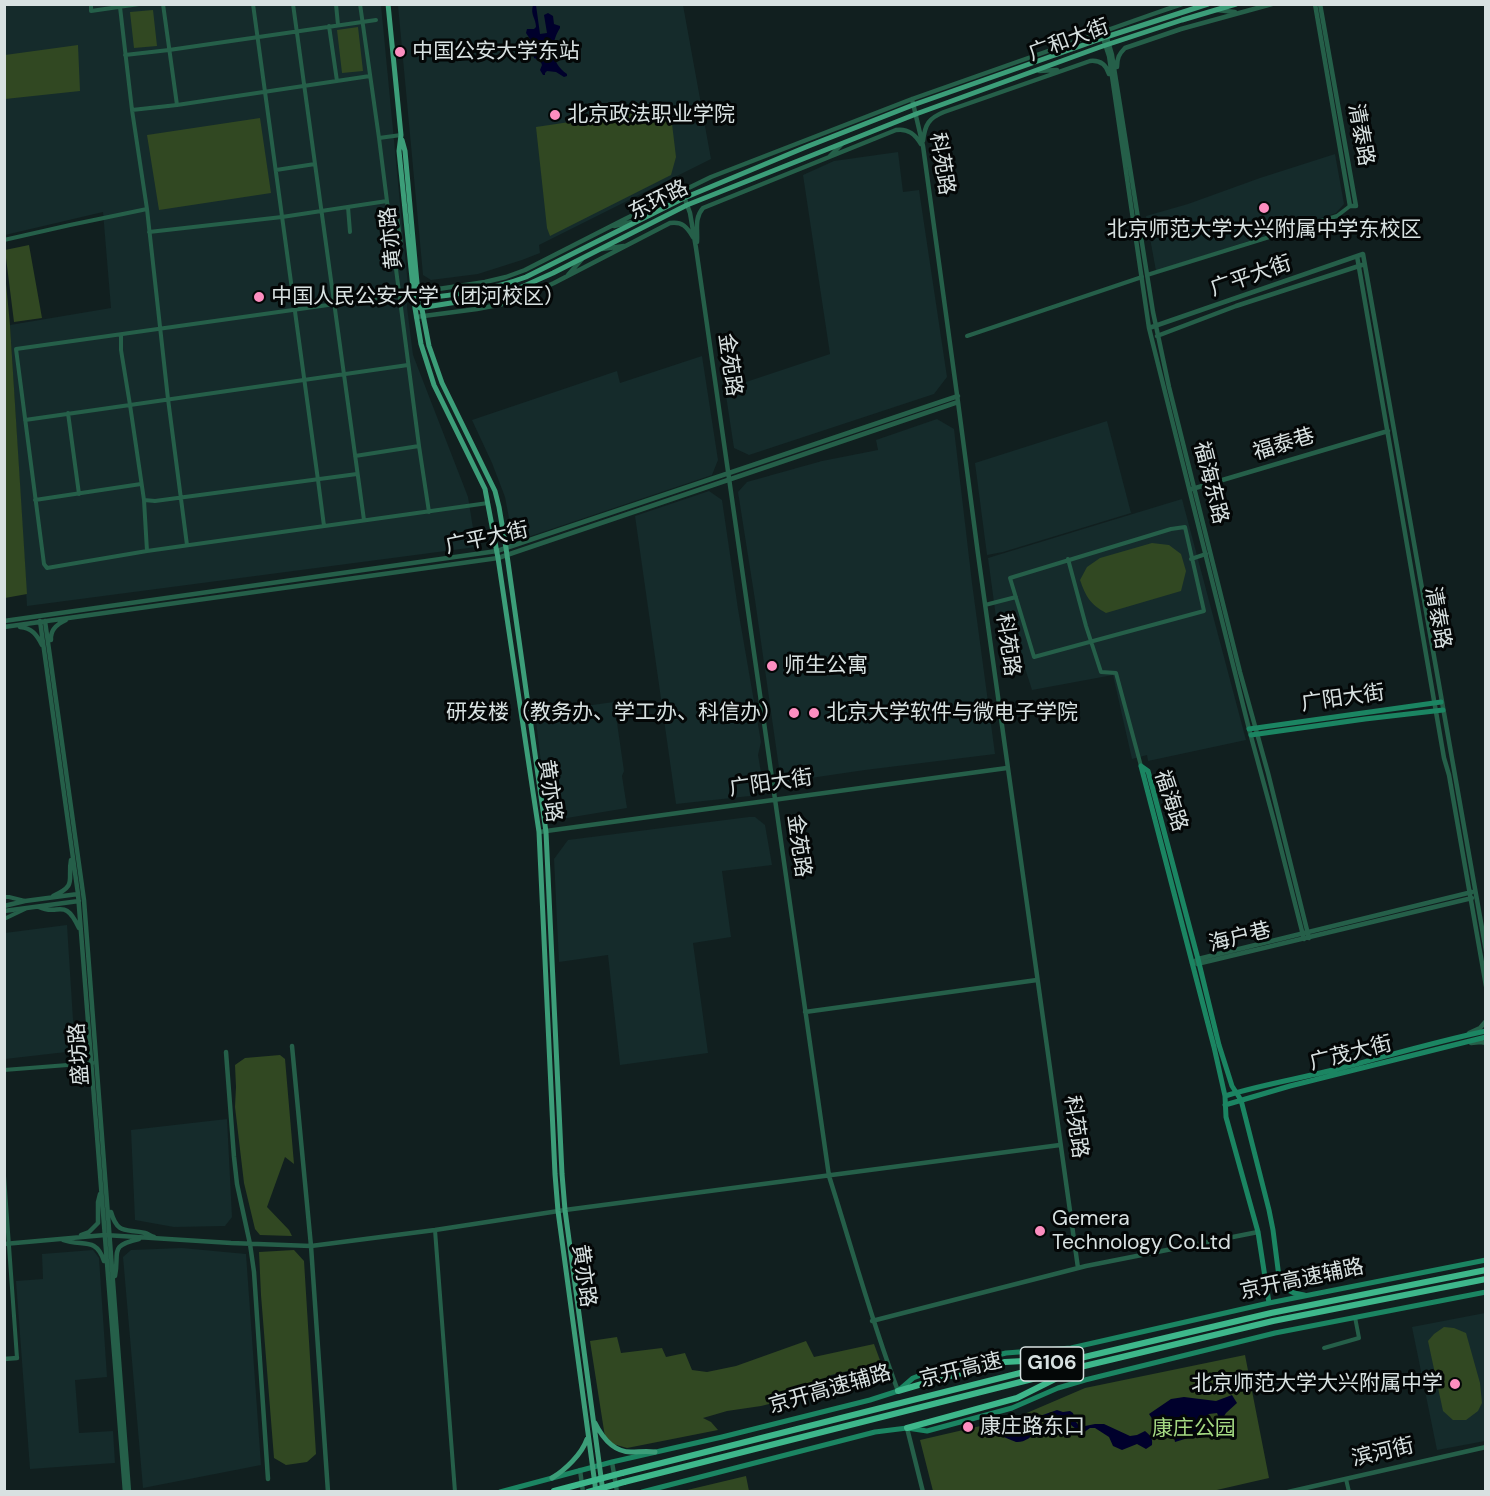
<!DOCTYPE html>
<html>
<head>
<meta charset="utf-8">
<style>
  body { margin:0 }
  #map { position:relative; width:1490px; height:1496px; overflow:hidden; background:#111f1f; font-family:"DM Sans",sans-serif }
  canvas { display:block }
  .frame { position:absolute; inset:0; border:6px solid #d8e1e1; pointer-events:none }
</style>
</head>
<body>
<div id="map">
<canvas width="1490" height="1496"></canvas>
<div class="frame"></div>
</div>
<script>
const g = document.querySelector('canvas').getContext('2d');
g.lineJoin = 'round';
function fill(path, color) {
  g.fillStyle = color;
  g.fill(path, 'evenodd');
}
function stroke(path, color, width, dash) {
  g.strokeStyle = color;
  g.lineWidth = width;
  g.lineCap = dash ? 'butt' : 'round';
  g.setLineDash(dash || []);
  g.stroke(path);
}
function drawText(font, color, halo, rows, align = 'center') {
  g.font = font + ' "DM Sans","Noto Sans SC",sans-serif';
  g.lineWidth = 6;
  g.setLineDash([]);
  g.textBaseline = 'middle';
  g.strokeStyle = halo;
  g.fillStyle = color;
  for (const [text, x, y, turn = 0] of rows) {
    g.save();
    g.translate(x, y);
    g.rotate((+turn || 0) * Math.PI / 180);
    g.textAlign = isNaN(turn) ? turn : align;
    if (halo) g.strokeText(text, 0, 0);
    g.fillText(text, 0, 0);
    g.restore();
  }
}
const built = new Path2D(`
  M4,5H381L408,286L407,307L413,355L468,497L476,547L27,606L10,325L111,308L103,212L5,235Z
  M398,5H683L711,159L539,245L540,253L522,260L478,274L431,280L423,275Z
  M898,152L903,192L919,190L947,377L934,394L749,455L734,448L725,389L830,354L803,175L834,161Z
  M1335,154L1344,204L1336,213L1156,271L1146,216L1188,204L1260,178Z
  M702,356L718,460L712,475L519,540L513,539L505,497L492,463L472,420L617,371L620,383Z
  M937,419L954,429L972,583L995,754L865,770L790,781H787L780,775L755,600L738,492L747,482L822,461L878,450L876,440Z
  M1107,421L1131,513L1003,552L987,555L975,463Z
  M709,491L722,500L738,609L761,742L758,755L763,784L762,789L757,794L750,796L676,804L635,516Z
  M1182,499L1246,740L1148,761L1147,755L1132,759L1113,675L1032,690L1008,615L996,617L988,558Z
  M614,702L624,771L622,776L627,808L555,820L547,812L535,713Z
  M749,817H755L765,825L772,865L722,871L731,937L693,943L708,1053L620,1065L608,955L559,962L554,859L568,840Z
  M67,925L75,1051L5,1059V933Z
  M227,1119L232,1217L225,1226L174,1227L135,1220L131,1130Z
  M182,1248L246,1254L261,1465L143,1488L123,1257L131,1250Z
  M93,1250L99,1258L107,1377L75,1380L79,1433L113,1431L115,1463L30,1469L16,1281L43,1279L42,1254Z
  M1485,1313V1441L1437,1450L1412,1327Z`);
const green = new Path2D(`
  M153,10L157,46L134,48L130,12Z
  M358,27L363,71L342,73L337,30Z
  M78,45L80,91L5,99V55Z
  M670,107L676,157L671,175L550,236L547,228L536,127Z
  M260,118L271,193L159,210L147,135Z
  M29,245L42,318L14,322L5,250Z
  M5,273L10,325L27,594L5,598Z
  M1152,543L1169,545L1181,554L1186,571L1181,591L1106,613C1090,604 1086,597 1080,580L1087,567L1100,558Z
  M280,1055L285,1059L294,1164L285,1157L267,1207L289,1230L292,1236L260,1235L255,1229L244,1183L235,1107L236,1087L235,1065L245,1058Z
  M294,1250L304,1261L316,1454L307,1462L286,1465L274,1458L261,1295L259,1252Z
  M1444,1327L1454,1328L1466,1333L1480,1383L1482,1403L1478,1411L1466,1420H1453L1443,1411L1428,1341L1434,1334Z
  M617,1337L621,1353L662,1348L666,1357L685,1353L692,1370L707,1372L736,1366L806,1341L814,1357L874,1344L881,1363L831,1375L818,1392L761,1406L727,1411L703,1418L711,1422L718,1430L627,1448L613,1444L605,1437L590,1341Z
  M1245,1355L1269,1478L1208,1492L933,1491L920,1440L1015,1418L1085,1388Z
  M746,1476L749,1491H683Z`);
const water = new Path2D(`
  M533,5H536L540,34L547,33L544,15L548,13L553,16L554,24L560,26V28C550,44 550,62 567,74V76L564,77L556,72L547,71L545,73V75H543L540,70L542,65L540,60L534,58L532,42L526,33L527,29H534L536,27C536,18 530,15 533,5Z
  M1232,1395L1237,1403L1226,1413L1223,1418H1219L1217,1413L1209,1414L1199,1426L1205,1430L1201,1434L1175,1442L1171,1423L1166,1422L1155,1423L1149,1414L1171,1399L1184,1397L1216,1401Z
  M1057,1410L1063,1412L1070,1411L1073,1413L1076,1422L1080,1427L1095,1424H1104L1130,1436L1137,1435L1145,1431C1150,1435 1153,1438 1152,1445L1146,1449L1137,1444L1122,1450L1113,1446L1109,1437L1095,1428H1090L1083,1433C1074,1430 1069,1420 1059,1419C1054,1419 1044,1420 1040,1423C1035,1426 1037,1426 1035,1431C1033,1437 1023,1443 1016,1442C1010,1440 1000,1435 994,1432Z`);
const minor = new Path2D(`
  M91,4V11L139,4
  M163,4L177,105
  M253,4L318,480L324,526
  M293,4L364,520
  M336,4L338,25
  M360,4L379,138L388,209L396,210L401,244L393,246L419,446L429,512
  M120,7L132,110L147,209L168,399L187,545
  M329,26L337,81
  M125,55L169,50L376,20
  M132,110L177,105L370,76
  M379,138L401,135
  M276,170L315,164
  M348,207L350,232
  M149,232L282,217L387,201
  M4,240L70,225L147,209
  M1147,275L1337,216L1350,206
  M399,295L16,349L44,564L47,568L147,551L488,503
  M967,336L1142,277
  M68,413L79,494
  M25,420L130,405L121,350V335
  M355,456L419,446
  M357,474L155,501L144,500L130,405L408,365
  M35,500L141,484
  M144,500L147,551
  M1185,527L1204,611L1034,657L1010,578L1171,529Z
  M1068,559L1086,626L1101,672L1116,673L1141,766
  M1191,559L1206,554
  M985,605L1016,597
  M4,897H9L25,901
  M4,919L25,909
  M4,1070L93,1063
  M4,1176L17,1358
  M435,1230L455,1492
  M1324,1348L1359,1338L1355,1317
  M1346,1479L1349,1492`);
const tertiary = new Path2D(`
  M1315,4L1350,206H1356L1320,4
  M1217,10L1235,12
  M1105,31L1112,55L1153,312L1169,387L1240,672L1268,773L1309,938
  M1101,32L1109,56L1149,328L1249,729L1274,821L1304,939
  M1117,67C1117,58 1119,54 1125,48L1181,29L1272,4
  M1039,71L1057,70
  M912,99L923,146L958,402L978,554L1078,1268
  M923,141C925,124 929,118 944,112L1090,61C1100,60 1106,64 1109,74
  M829,157L842,144
  M682,191L690,213L696,248L829,1176C852,1248 871,1320 898,1391
  M614,226L632,222
  M697,242C698,230 694,218 703,208L896,130C908,128 915,134 921,144
  M602,249L624,246
  M1357,256L1444,758L1449,775L1486,986
  M568,275L582,259
  M418,292L485,282L506,277L525,270L625,219L711,177L912,99L1153,14L1182,4
  M479,300L500,303
  M416,317L477,309L503,304L528,295L554,283L670,223C682,221 687,227 693,237
  M1149,328L1363,254L1486,951
  M1157,336L1236,306L1362,265
  M1192,489L1388,431
  M4,621L497,551L958,396
  M40,621L78,894L125,1492
  M45,621L84,900L129,1492
  M4,627L498,558L958,402
  M20,627C32,628 37,635 42,645
  M51,640C50,630 57,624 66,620
  M539,832L1007,768
  M53,896C78,885 67,880 71,860
  M4,906L25,901L78,894
  M39,907C59,917 64,896 79,928
  M4,911L79,901
  M1192,963L1198,959L1472,892
  M1197,964L1472,898
  M805,1012L1037,980
  M1469,1033L1480,1028L1486,1021
  M1471,1043L1481,1042L1486,1043
  M292,1046L311,1246L328,1492
  M226,1052L234,1157L237,1184L250,1244L254,1272L268,1479
  M111,1212C118,1236 127,1228 145,1233C148,1234 151,1236 154,1237
  M81,1235L89,1232L98,1223V1202L100,1194
  M63,1240C82,1247 96,1236 104,1261
  M4,1244L105,1235L231,1243L311,1246L435,1230L565,1210L1060,1145
  M115,1276C120,1252 108,1246 139,1239
  M872,1321L1086,1266L1258,1232
  M4,1359L17,1358
  M907,1428L923,1492
  M612,1462L617,1492
  M580,1470L583,1492
  M1288,1492L1486,1447`);
const secondary = new Path2D(`
  M1249,729L1441,702
  M1251,735L1365,719L1443,710
  M1141,766L1148,771L1198,959L1219,1045L1232,1086L1241,1100L1269,1210L1273,1230L1279,1277L1286,1289L1294,1293L1304,1295
  M1141,766L1214,1047L1225,1096L1226,1117L1258,1232L1269,1303
  M1225,1096C1260,1085 1297,1079 1333,1070C1384,1057 1434,1042 1486,1031
  M1225,1105L1290,1086L1486,1037
  M500,1492L612,1462L722,1437L870,1400L898,1391L913,1378L929,1372L1006,1353L1071,1348L1269,1303L1486,1260
  M642,1492L875,1432L907,1428L927,1431L1012,1408L1058,1388L1085,1380L1275,1333L1486,1292`);
const primary = new Path2D(`
  M388,4L401,135L399,151L415,308L421,344L434,385L485,489L498,558L539,832L555,1174L558,1211L596,1492
  M402,140L405,151L417,283L429,346L442,383L495,491L499,507L506,548L546,832L562,1174L565,1210L603,1492
  M417,299C454,295 491,290 526,277L684,198L806,147L913,105L1106,37L1208,4
  M420,308L482,298L515,290L553,273L687,205L916,114L1100,47L1182,20L1236,4
  M595,1423C602,1437 613,1452 631,1452C639,1452 646,1451 655,1452
  M552,1478C565,1470 582,1454 587,1439`);
const motorway = new Path2D(`
  M898,1391L946,1377L1005,1362L1060,1359
  M907,1428L1017,1398L1065,1374
  M622,1473L1076,1359L1271,1313L1486,1270
  M624,1482L1076,1368L1273,1321L1486,1279`);
const motorwayBridge = new Path2D(`
  M554,1491L622,1473
  M588,1492L624,1482`);
const markers = [
  [400,52,6,"#fd8ec0"],
  [555,115,6,"#fd8ec0"],
  [1264,208,6,"#fd8ec0"],
  [259,297,6,"#fd8ec0"],
  [772,666,6,"#fd8ec0"],
  [794,713,6,"#fd8ec0"],
  [814,713,6,"#fd8ec0"],
  [1040,1231,6,"#fd8ec0"],
  [1455,1384,6,"#fd8ec0"],
  [968,1427,6,"#fd8ec0"]
];
const shields = [
  [1052,1364,63]
];
const shieldNames = [
  ["G106",1052,1364]
];
const streetNames = [
  ["广和大街",1069,41,-20],
  ["清泰路",1360,135,80],
  ["科苑路",941,164,81],
  ["东环路",659,201,-26],
  ["黄亦路",392,238,-96],
  ["广平大街",1251,277,-19],
  ["金苑路",729,365,82],
  ["福泰巷",1284,445,-17],
  ["福海东路",1210,483,76],
  ["广平大街",487,539,-12],
  ["清泰路",1437,618,80],
  ["科苑路",1007,645,82],
  ["广阳大街",1343,699,-8],
  ["广阳大街",771,784,-8],
  ["黄亦路",549,791,82],
  ["福海路",1170,801,72],
  ["金苑路",798,846,82],
  ["海户巷",1240,938,-14],
  ["盛坊路",80,1054,-94],
  ["广茂大街",1351,1054,-14],
  ["科苑路",1075,1127,82],
  ["黄亦路",583,1276,82],
  ["京开高速辅路",1302,1280,-12],
  ["京开高速",961,1371,-14],
  ["京开高速辅路",830,1390,-16],
  ["滨河街",1383,1453,-13]
];
const poiNames = [
  ["中国公安大学东站",412,52],
  ["北京政法职业学院",567,115],
  ["北京师范大学大兴附属中学东校区",1264,230,"center"],
  ["中国人民公安大学（团河校区）",271,297],
  ["师生公寓",784,666],
  ["研发楼（教务办、学工办、科信办）",782,713,"right"],
  ["北京大学软件与微电子学院",826,713],
  ["Gemera",1052,1219],
  ["Technology Co.Ltd",1052,1243],
  ["北京师范大学大兴附属中学",1443,1384,"right"],
  ["康庄路东口",980,1427]
];
const parkNames = [
  ["康庄公园",1194,1429]
];
fill(built, '#152b2b');
fill(green, '#314822');
fill(water, '#00002c');
stroke(minor, '#255f49', 4);
stroke(tertiary, '#255f49', 4.5);
stroke(secondary, '#1b8562', 5);
stroke(primary, '#3c9e79', 5);
stroke(motorway, '#3eb78b', 6);
stroke(motorwayBridge, '#3eb78b', 6);
for (const [x, y, r, color] of markers) {
  const dot = new Path2D();
  dot.arc(x, y, r, 0, 2 * Math.PI);
  g.fillStyle = color;
  g.fill(dot);
  stroke(dot, '#040707', 2);
}
for (const [x, y, w] of shields) {
  const box = new Path2D();
  box.roundRect(x - w / 2, y - 17, w, 34, 4.5);
  g.fillStyle = '#040707';
  g.fill(box);
  stroke(box, '#d8e1e1', 1.5);
}
drawText('bold 20px', '#d8e1e1', null, shieldNames);
drawText('21px', '#d8e1e1', '#040707', streetNames);
drawText('21px', '#d8e1e1', '#040707', poiNames, 'left');
drawText('21px', '#a5da83', '#040707', parkNames);
</script>
</body>
</html>
